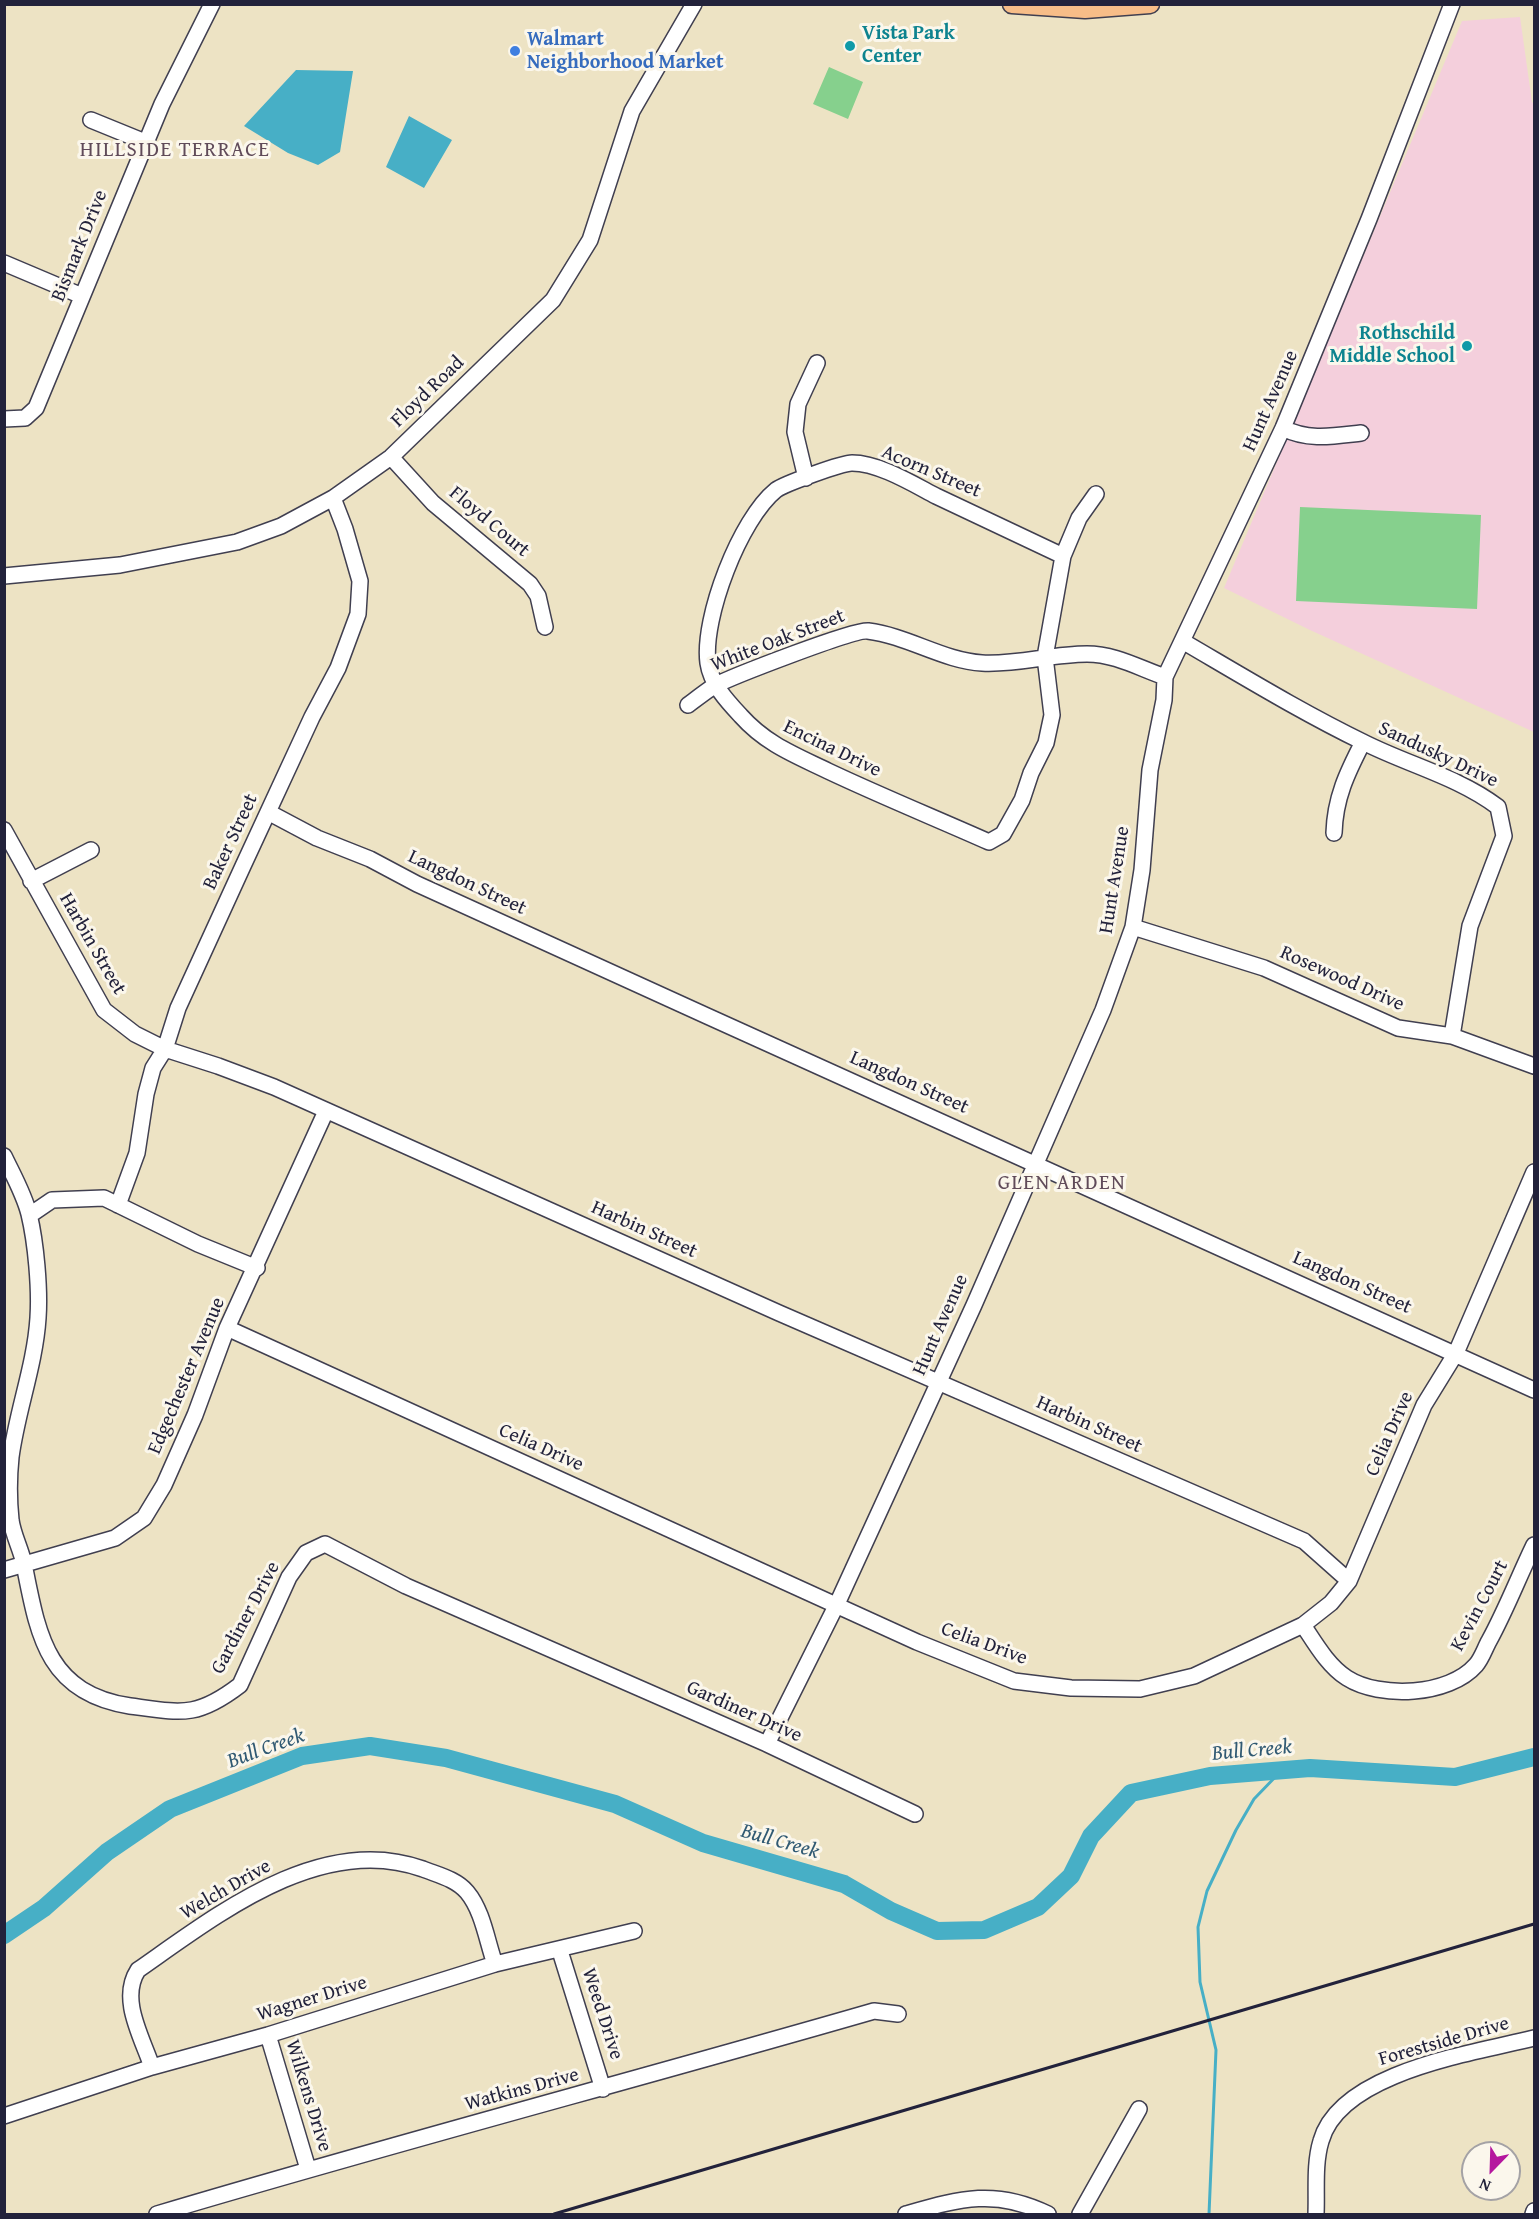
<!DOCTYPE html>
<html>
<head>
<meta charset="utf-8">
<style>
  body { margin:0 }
  #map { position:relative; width:1539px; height:2219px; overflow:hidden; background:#ede3c4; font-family:"Gentium Book Plus",serif }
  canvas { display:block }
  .frame { position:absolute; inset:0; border:6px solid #22223b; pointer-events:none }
  .north { position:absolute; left:1461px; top:2141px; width:60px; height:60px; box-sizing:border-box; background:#fbf7ec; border:2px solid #a4a2a5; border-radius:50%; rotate:203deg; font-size:16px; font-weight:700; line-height:24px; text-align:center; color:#22223b }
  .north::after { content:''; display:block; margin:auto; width:21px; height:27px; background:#b5179e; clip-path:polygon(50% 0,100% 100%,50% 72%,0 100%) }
</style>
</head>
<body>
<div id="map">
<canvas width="1539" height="2219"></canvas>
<div class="frame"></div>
<div class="north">N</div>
</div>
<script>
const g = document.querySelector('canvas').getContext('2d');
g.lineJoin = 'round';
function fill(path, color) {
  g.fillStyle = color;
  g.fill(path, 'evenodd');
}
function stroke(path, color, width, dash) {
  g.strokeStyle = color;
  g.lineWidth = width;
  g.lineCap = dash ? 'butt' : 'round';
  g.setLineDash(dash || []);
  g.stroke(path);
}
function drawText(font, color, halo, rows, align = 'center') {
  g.font = font + ' "Gentium Book Plus",serif';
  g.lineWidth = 6;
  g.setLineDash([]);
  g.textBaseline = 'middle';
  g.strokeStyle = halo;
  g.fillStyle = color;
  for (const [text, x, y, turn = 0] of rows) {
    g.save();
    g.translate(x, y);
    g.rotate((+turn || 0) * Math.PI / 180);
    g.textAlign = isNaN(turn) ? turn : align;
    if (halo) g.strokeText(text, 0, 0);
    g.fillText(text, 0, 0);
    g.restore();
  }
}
const built = new Path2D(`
  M1520,17L1532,102L1534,104V732L1310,630L1224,588L1462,21Z`);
const green = new Path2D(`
  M829,67L863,82L848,119L813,104Z
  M1300,507L1481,515L1477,609L1296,601Z`);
const water = new Path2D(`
  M296,70L353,71L340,152L318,165L288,153L244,126Z
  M409,116L452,140L424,188L386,167Z`);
const stream = new Path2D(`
  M1209,2214L1216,2050L1200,1982L1198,1927L1207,1891L1236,1830L1254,1799L1282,1770`);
const river = new Path2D(`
  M4,1935L44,1908L107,1852L170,1809L302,1756L370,1746L446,1758L615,1804L703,1843L844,1884L891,1911L937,1931L984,1930L1038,1907L1071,1876L1091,1836L1131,1793L1210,1776L1310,1768L1455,1777L1534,1757`);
const minor = new Path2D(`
  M91,120L145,142
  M4,263L82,296
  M4,419L25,418L36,408L162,104L212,4
  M1283,428C1308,441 1334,436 1361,433
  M391,457L433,503L530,584L538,596L545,627
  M806,478L795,432L798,404L817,363
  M1063,556C1021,536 979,516 936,496C913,484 879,463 852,463C842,463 784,484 776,490C740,519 702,618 708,663C711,684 727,701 741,716C766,744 795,755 828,771C881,796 935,818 989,842L1003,834L1022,800L1031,773L1046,743L1052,715L1045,657L1063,556L1079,518L1096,494
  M4,576L120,565L237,542L281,526L333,498L391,457L553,300L590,240L632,111L694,4
  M1184,642C1244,677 1303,713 1365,743C1409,765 1458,777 1498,807L1504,836L1470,926L1452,1036
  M688,705C696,699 705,692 714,686C731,677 854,629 868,631C908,636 944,661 982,663C1018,665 1051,654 1087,654C1115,654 1139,668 1165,677
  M268,812L317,838L370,859L417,884L707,1016L1534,1390
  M4,830L104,1010L135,1034L165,1049L218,1066L274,1087L779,1313L1304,1541L1349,1581
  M1334,833C1335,798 1347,773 1363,742
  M31,881L91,850
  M1133,927L1264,968L1398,1028L1452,1036L1534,1066
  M4,1156C13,1175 24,1194 29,1214C36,1243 40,1289 38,1318C35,1365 17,1411 11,1457C9,1476 9,1501 11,1520C13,1535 21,1549 24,1564C38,1634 46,1693 130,1706C182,1713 197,1718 240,1685L289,1577L306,1553L325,1544L406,1586L767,1744L915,1814
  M118,1205L137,1153L146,1094L153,1068L165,1049L178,1008L243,866L312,717L338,668L358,614L360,581L345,529L333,498
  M30,1215L52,1200L104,1198L198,1244L257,1268
  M227,1328L917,1642L1014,1681L1071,1688L1140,1689L1194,1676L1303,1625L1331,1603L1349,1581L1424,1405L1456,1353L1534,1172
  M4,1570L115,1538L144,1518L164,1485L195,1415L227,1328L326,1111
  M1303,1625C1315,1643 1328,1666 1347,1678C1380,1699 1449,1696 1476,1665C1482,1658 1485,1648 1489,1641C1506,1610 1519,1576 1534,1545
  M767,1744L837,1604L974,1305L1103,1010L1133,927L1142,870L1150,770L1164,700L1165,677L1283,428L1369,219L1452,4
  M560,1951L603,2089
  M268,2035L308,2169
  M152,2067C142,2037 119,1999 138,1970C217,1915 321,1832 423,1869C438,1875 456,1879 467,1892C483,1911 487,1942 495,1964
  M4,2116L152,2067L268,2035L495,1964L634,1931
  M157,2214C395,2143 635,2080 874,2011L898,2014
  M906,2214C959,2199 995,2188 1048,2214
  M1080,2214L1139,2109
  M1316,2214C1317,2191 1314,2164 1321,2141C1340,2072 1474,2053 1534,2038
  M1533,2214L1534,2211`);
const major = new Path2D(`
  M1012,4L1085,9L1150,4`);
const rail = new Path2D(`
  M554,2214L1534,1924`);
const markers = [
  [850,46,6,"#0f9aa8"],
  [515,51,6,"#3f7fe0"],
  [1467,346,6,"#0f9aa8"]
];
const cultureNames = [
  ["Vista Park",862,34],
  ["Center",862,57],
  ["Rothschild",1455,334,"right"],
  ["Middle School",1455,357,"right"]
];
const shopNames = [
  ["Walmart",527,40],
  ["Neighborhood Market",527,63]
];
const streetNames = [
  ["Bismark Drive",80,246,-68],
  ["Floyd Road",428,392,-44],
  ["Hunt Avenue",1271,401,-66],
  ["Acorn Street",931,472,23],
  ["Floyd Court",489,522,40],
  ["White Oak Street",778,641,-21],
  ["Encina Drive",832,749,26],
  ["Sandusky Drive",1438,755,25],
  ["Baker Street",231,842,-65],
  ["Hunt Avenue",1115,880,-81],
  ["Langdon Street",467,883,25],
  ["Harbin Street",92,944,60],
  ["Rosewood Drive",1342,979,24],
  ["Langdon Street",909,1083,24],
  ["Harbin Street",644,1230,24],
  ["Langdon Street",1352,1283,24],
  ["Hunt Avenue",941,1325,-66],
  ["Edgechester Avenue",187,1376,-67],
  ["Harbin Street",1089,1425,24],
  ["Celia Drive",1390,1434,-66],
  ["Celia Drive",541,1448,24],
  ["Kevin Court",1480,1606,-62],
  ["Gardiner Drive",246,1618,-62],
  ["Celia Drive",984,1644,20],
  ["Gardiner Drive",744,1712,24],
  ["Welch Drive",226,1890,-30],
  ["Wagner Drive",312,1999,-17],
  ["Weed Drive",602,2014,72],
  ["Forestside Drive",1444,2042,-16],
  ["Watkins Drive",522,2090,-15],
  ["Wilkens Drive",308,2096,73]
];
const neighbourhoodNames = [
  ["HILLSIDE TERRACE",175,151],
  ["GLEN ARDEN",1062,1184]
];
const waterNames = [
  ["Bull Creek",266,1749,-20],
  ["Bull Creek",1252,1751,-5],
  ["Bull Creek",780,1842,16]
];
fill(built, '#f4cfdc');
fill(green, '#86d08d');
fill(water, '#47afc6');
stroke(stream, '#47afc6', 3);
stroke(river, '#47afc6', 18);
stroke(minor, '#403f50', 18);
stroke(major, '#403f50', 21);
stroke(minor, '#fff', 15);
stroke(major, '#f7bd88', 18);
stroke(rail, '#22223b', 3);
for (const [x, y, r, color] of markers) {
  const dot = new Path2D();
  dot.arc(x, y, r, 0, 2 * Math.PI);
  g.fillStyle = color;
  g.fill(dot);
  stroke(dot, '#fbf7ec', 2);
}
drawText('bold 20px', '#0d838f', '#fbf7ec', cultureNames, 'left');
drawText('bold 20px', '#366cbe', '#fbf7ec', shopNames, 'left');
drawText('20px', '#22223b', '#fbf7ec', streetNames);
g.letterSpacing = '1.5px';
drawText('21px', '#604b59', '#fbf7ec', neighbourhoodNames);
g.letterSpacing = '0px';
drawText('italic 21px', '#315a73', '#fbf7ec', waterNames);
</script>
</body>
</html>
